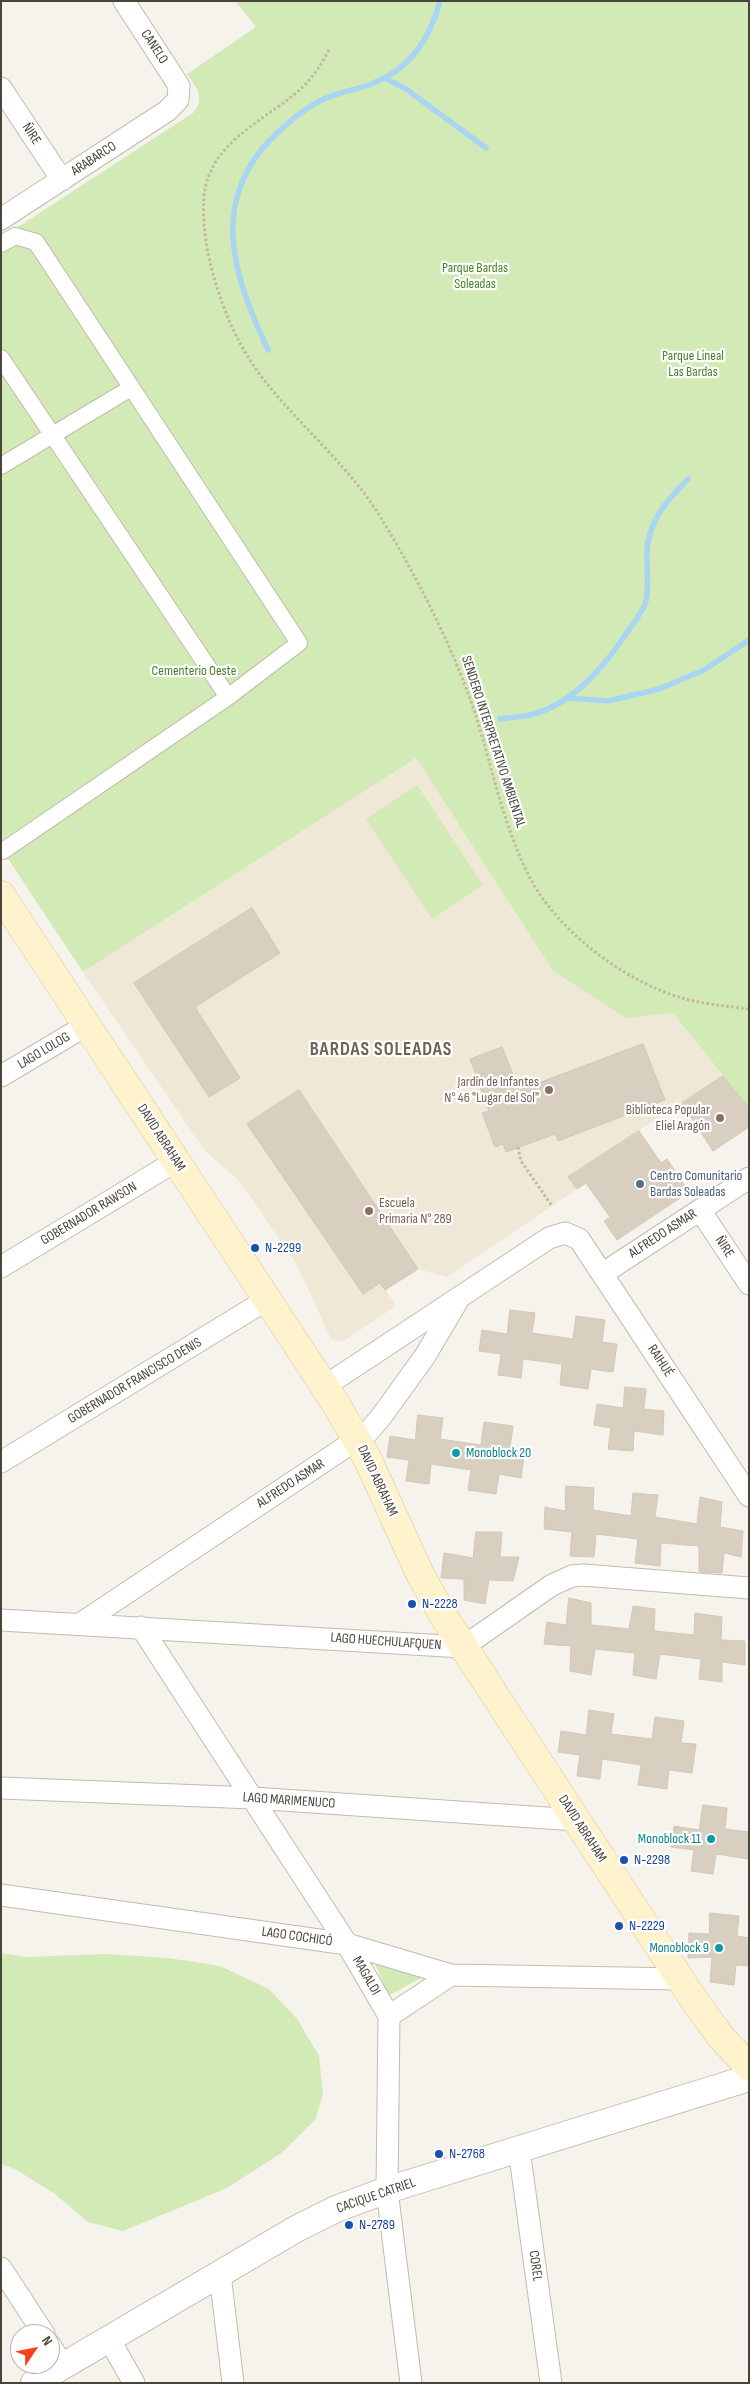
<!DOCTYPE html>
<html>
<head>
<meta charset="utf-8">
<style>
  body { margin:0 }
  #map { position:relative; width:750px; height:2384px; overflow:hidden; background:#f6f3ec; font-family:"Sofia Sans Condensed",sans-serif }
  canvas { display:block }
  .frame { position:absolute; inset:0; border:2px solid #4b4439; pointer-events:none }
  .north { position:absolute; left:10px; top:2324px; width:50px; height:50px; box-sizing:border-box; background:#fff; border:1px solid #b7b4b0; border-radius:50%; rotate:56deg; font-size:14px; font-weight:700; line-height:20px; text-align:center; color:#4b4439 }
  .north::after { content:''; display:block; margin:auto; width:18px; height:22px; background:#fc3f1d; clip-path:polygon(50% 0,100% 100%,50% 72%,0 100%) }
</style>
</head>
<body>
<div id="map">
<canvas width="750" height="2384"></canvas>
<div class="frame"></div>
<div class="north">N</div>
</div>
<script>
const g = document.querySelector('canvas').getContext('2d');
g.lineJoin = 'round';
function fill(path, color) {
  g.fillStyle = color;
  g.fill(path, 'evenodd');
}
function stroke(path, color, width, dash) {
  g.strokeStyle = color;
  g.lineWidth = width;
  g.lineCap = dash ? 'butt' : 'round';
  g.setLineDash(dash || []);
  g.stroke(path);
}
function drawText(font, color, halo, rows, align = 'center') {
  g.font = font + ' "Sofia Sans Condensed",sans-serif';
  g.lineWidth = 4.5;
  g.setLineDash([]);
  g.textBaseline = 'middle';
  g.strokeStyle = halo;
  g.fillStyle = color;
  for (const [text, x, y, turn = 0] of rows) {
    g.save();
    g.translate(x, y);
    g.rotate((+turn || 0) * Math.PI / 180);
    g.textAlign = isNaN(turn) ? turn : align;
    if (halo) g.strokeText(text, 0, 0);
    g.fillText(text, 0, 0);
    g.restore();
  }
}
const education = new Path2D(`
  M416,758L553,971L626,1017L673,1013L723,1076L569,1176L577,1189L447,1277L418,1269L386,1290L396,1306L342,1342L331,1339L297,1265L239,1180L205,1151L83,972Z`);
const green = new Path2D(`
  M235,1H749V1108L673,1013L626,1018L553,971L416,758L83,972L1,848V238L193,113C206,98 196,87 187,74L256,27Z
  M417,785L483,885L432,919L366,819Z
  M1,1953L26,1957L105,1954L168,1958L220,1966L269,1989L298,2020L319,2056L323,2095L315,2120L283,2152L227,2188L123,2231L88,2222L55,2194L15,2169L1,2164Z
  M375,1963L423,1977L388,1996Z`);
const stream = new Path2D(`
  M385,78L406,89L486,148
  M268,350C235,279 208,205 270,140C286,124 304,108 324,99C339,92 356,90 371,84C410,70 430,39 440,1
  M568,698L608,701L659,689L704,670L749,640
  M500,719C511,717 523,717 534,714C574,702 601,670 624,637C631,626 642,614 646,601C649,587 647,574 647,560C645,525 665,502 688,479`);
const building = new Path2D(`
  M252,908L280,953L195,1007L240,1078L209,1097L134,983Z
  M643,1044L665,1100L558,1141L555,1134L506,1152L503,1144L495,1147L482,1113L489,1111L470,1059L502,1047L519,1090Z
  M723,1076L749,1108V1127L713,1151L682,1103Z
  M299,1090L418,1269L385,1290L380,1283L363,1294L247,1124Z
  M639,1131L661,1163L667,1159L689,1192L617,1240L604,1221L610,1217L586,1183L577,1189L568,1177Z
  M510,1310L535,1313L532,1333L573,1339L576,1316L605,1320L602,1342L617,1344L613,1372L591,1369L588,1389L560,1385L562,1364L523,1359L521,1378L498,1375L501,1354L479,1351L482,1330L507,1334Z
  M625,1387L646,1389L644,1409L664,1411L663,1435L634,1431L633,1451L608,1449L611,1428L594,1425L597,1404L623,1408Z
  M418,1415L443,1418L440,1439L481,1445L484,1422L513,1426L510,1447L525,1450L521,1478L499,1474L496,1494L468,1490L471,1470L431,1464L429,1484L406,1481L409,1460L387,1457L390,1436L415,1440Z
  M566,1486L594,1488L593,1510L631,1516L633,1493L658,1495L655,1517L697,1524L700,1497L722,1502L720,1527L743,1531L741,1557L724,1553L722,1573L701,1572L699,1571V1546L661,1543L660,1566L635,1563L638,1539L596,1534L594,1557L570,1556L572,1532L544,1529L545,1507L565,1511Z
  M476,1532H502L500,1557H519L513,1581L489,1580L485,1604L464,1600V1579L441,1578L444,1553L473,1558Z
  M569,1598L591,1603V1625L629,1629L633,1606L655,1609L654,1631L694,1635L695,1613L722,1617L721,1640L745,1641V1665L722,1662V1682L699,1679L701,1659L660,1654L656,1679L633,1675L635,1653L595,1649L591,1675L570,1671L571,1646L544,1644L547,1622L566,1625Z
  M589,1710L614,1714L611,1734L652,1739L655,1717L684,1721L681,1743L696,1744L692,1773L669,1770L667,1789L638,1785L641,1765L602,1759L600,1779L577,1776L580,1755L558,1752L561,1731L586,1735Z
  M703,1805L727,1808L725,1829L749,1832V1859L716,1854L713,1874L691,1871L694,1850L671,1847L674,1826L699,1830Z
  M710,1913L739,1916L737,1936L749,1938V1966L736,1965L734,1985L710,1982L712,1957L688,1958L689,1933L709,1934Z`);
const path = new Path2D(`
  M329,50C322,63 315,74 305,85C269,120 210,139 204,196C202,220 206,248 212,270C222,308 237,344 261,376C299,426 348,464 381,518C418,579 452,645 475,713C494,772 509,855 546,903C578,945 631,983 682,998C703,1004 726,1006 749,1009
  M518,1147L521,1161L552,1206`);
const pedestrian = new Path2D(`
  M1,244L15,236L36,242L299,643L228,697L3,851
  M1,358L228,697
  M1,466L131,388`);
const minor = new Path2D(`
  M1,88L62,180
  M1,219L167,111L178,100L179,86L174,78L124,1
  M1,1076L87,1025
  M700,1210L749,1284
  M1,1267L176,1161
  M602,1274L749,1178
  M325,1386L549,1238L565,1233L579,1239L583,1245L749,1496
  M1,1462L268,1299
  M1,1620L463,1647L552,1585L572,1576L583,1575L749,1588
  M80,1624L368,1432L381,1417L425,1356L457,1302
  M141,1627L347,1944L389,2016L387,2190L411,2383
  M1,1788L253,1798L576,1820
  M1,1895L347,1944L451,1975L680,1979
  M389,2016L451,1975
  M519,2149L551,2383
  M1,2268L44,2334
  M220,2274L233,2383
  M109,2339L134,2383
  M50,2345L63,2366`);
const tertiary = new Path2D(`
  M34,2383L296,2229L336,2209L387,2190L749,2078`);
const secondary = new Path2D(`
  M1,895L336,1404L368,1460L420,1574L444,1617L690,1994L720,2036L749,2067`);
const markers = [
  [549,1090,5,"#8d6e63"],
  [720,1118,5,"#8d6e63"],
  [640,1184,5,"#5c6f8a"],
  [369,1211,5,"#8d6e63"],
  [255,1248,5,"#1a4fb4"],
  [456,1453,5,"#0f9aa8"],
  [412,1604,5,"#1a4fb4"],
  [711,1839,5,"#0f9aa8"],
  [624,1860,5,"#1a4fb4"],
  [619,1926,5,"#1a4fb4"],
  [719,1948,5,"#0f9aa8"],
  [439,2154,5,"#1a4fb4"],
  [349,2225,5,"#1a4fb4"]
];
const streetNames = [
  ["CANELO",154,47,57],
  ["ÑIRE",31,134,57],
  ["ARABARCO",94,159,-33],
  ["SENDERO INTERPRETATIVO AMBIENTAL",493,742,72],
  ["LAGO LOLOG",44,1051,-31],
  ["DAVID ABRAHAM",161,1138,57],
  ["GOBERNADOR RAWSON",89,1214,-31],
  ["ALFREDO ASMAR",663,1234,-33],
  ["ÑIRE",724,1247,57],
  ["RAIHUÉ",660,1361,57],
  ["GOBERNADOR FRANCISCO DENIS",135,1381,-31],
  ["DAVID ABRAHAM",377,1481,65],
  ["ALFREDO ASMAR",291,1484,-33],
  ["LAGO HUECHULAFQUEN",386,1642,4],
  ["LAGO MARIMENUCO",289,1801,4],
  ["DAVID ABRAHAM",582,1829,57],
  ["LAGO COCHICÓ",297,1937,8],
  ["MAGALDI",366,1976,60],
  ["CACIQUE CATRIEL",376,2196,-19],
  ["COREL",535,2266,82]
];
const parkNames = [
  ["Parque Bardas",475,268],
  ["Soleadas",475,284],
  ["Parque Lineal",693,356],
  ["Las Bardas",693,372],
  ["Cementerio Oeste",194,671]
];
const educationNames = [
  ["Jardín de Infantes",539,1082],
  ["N° 46 \"Lugar del Sol\"",539,1098],
  ["Biblioteca Popular",710,1110],
  ["Eliel Aragón",710,1126],
  ["Escuela",379,1203,"left"],
  ["Primaria N° 289",379,1219,"left"]
];
const serviceNames = [
  ["Centro Comunitario",650,1176],
  ["Bardas Soleadas",650,1192]
];
const transitNames = [
  ["N-2299",265,1248],
  ["N-2228",422,1604],
  ["N-2298",634,1860],
  ["N-2229",629,1926],
  ["N-2768",449,2154],
  ["N-2789",359,2225]
];
const cultureNames = [
  ["Monoblock 20",466,1453,"left"],
  ["Monoblock 11",701,1839],
  ["Monoblock 9",709,1948]
];
const districtNames = [
  ["BARDAS SOLEADAS",381,1050]
];
fill(education, '#efe8d6');
fill(green, '#d2eab5');
stroke(stream, '#a9d4f2', 5.5);
fill(building, '#d8cfc1');
stroke(building, '#d3c7b4', 1);
stroke(pedestrian, '#c2bbae', 18);
stroke(minor, '#c2bbae', 23);
stroke(tertiary, '#c2bbae', 28);
stroke(secondary, '#d6c79b', 29);
stroke(path, '#c4b79f', 3, [2.5, 2.5]);
stroke(pedestrian, '#fff', 16);
stroke(minor, '#fff', 21);
stroke(tertiary, '#fff', 26);
stroke(secondary, '#fff3cd', 28);
for (const [x, y, r, color] of markers) {
  const dot = new Path2D();
  dot.arc(x, y, r, 0, 2 * Math.PI);
  g.fillStyle = color;
  g.fill(dot);
  stroke(dot, '#fff', 2);
}
drawText('14px', '#4b4439', '#fff', streetNames);
drawText('14px', '#4a7f2a', '#fff', parkNames);
drawText('14px', '#785e54', '#fff', educationNames, 'right');
drawText('14px', '#4e5e75', '#fff', serviceNames, 'left');
drawText('14px', '#164399', '#fff', transitNames, 'left');
drawText('14px', '#0d838f', '#fff', cultureNames, 'right');
g.letterSpacing = '1px';
drawText('bold 19px', '#6e6250', '#fff', districtNames);
g.letterSpacing = '0px';
</script>
</body>
</html>
